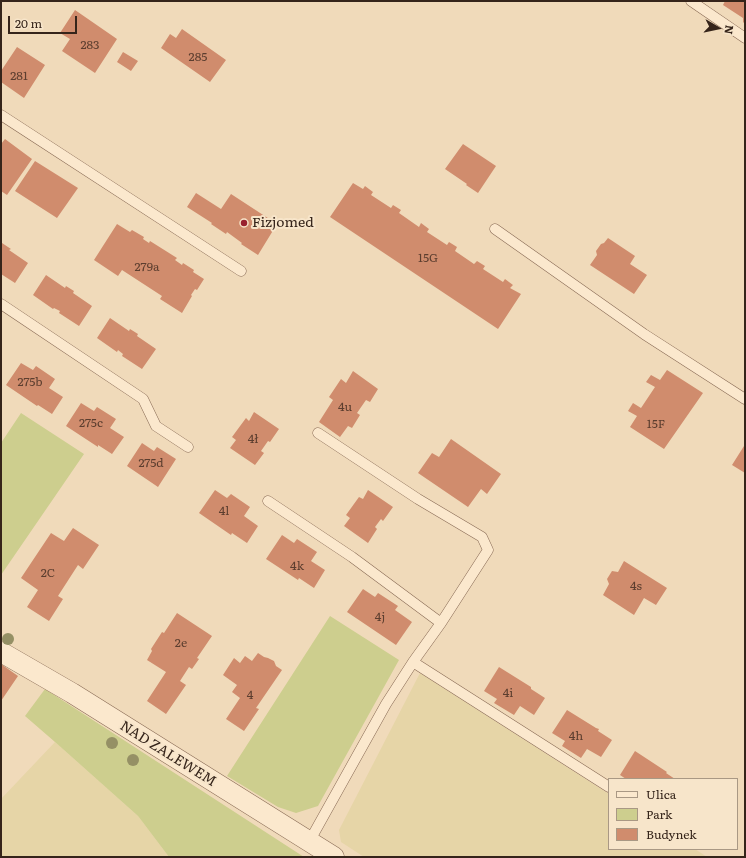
<!DOCTYPE html>
<html>
<head>
<meta charset="utf-8">
<style>
  body { margin:0 }
  #map { position:relative; width:746px; height:858px; overflow:hidden; background:#f0daba; font-family:Literata,serif }
  canvas { display:block }
  .frame { position:absolute; inset:0; border:2px solid #35241a; pointer-events:none }
  .legend { position:absolute; left:608px; top:778px; width:130px; height:72px; box-sizing:border-box; background:#f7e5ca; border:1px solid #a99884; margin:0; padding:5px 7px; list-style:none; font-size:12px; color:#35241a }
  .legend li { display:flex; align-items:center; gap:8px; height:20px }
  .legend b { width:20px; border:1px solid #a99884 }
  .north { position:absolute; left:698px; top:8px; width:40px; height:40px; -webkit-text-stroke:3px #f7e5ca; paint-order:stroke; rotate:99deg; font-size:11px; font-weight:700; line-height:16px; text-align:center; color:#35241a }
  .north::after { content:''; display:block; margin:auto; width:14px; height:18px; background:#35241a; clip-path:polygon(50% 0,100% 100%,50% 72%,0 100%) }
  .scale { position:absolute; left:8px; top:16px; width:69px; height:18px; box-sizing:border-box; border:2px solid #35241a; border-top:0; padding-left:5px; font-size:12px; line-height:14px; white-space:nowrap; color:#35241a; -webkit-text-stroke:3px #f7e5ca; paint-order:stroke }
</style>
</head>
<body>
<div id="map">
<canvas width="746" height="858"></canvas>
<div class="frame"></div>
<ul class="legend">
<li><b style="height:5px;background:#fbe8cd"></b>Ulica</li>
<li><b style="height:11px;background:#cdce8e"></b>Park</li>
<li><b style="height:11px;background:#d08c6d"></b>Budynek</li>
</ul>
<div class="north">N</div>
<div class="scale">20 m</div>
</div>
<script>
const g = document.querySelector('canvas').getContext('2d');
g.lineJoin = 'round';
function fill(path, color) {
  g.fillStyle = color;
  g.fill(path, 'evenodd');
}
function stroke(path, color, width, dash) {
  g.strokeStyle = color;
  g.lineWidth = width;
  g.lineCap = dash ? 'butt' : 'round';
  g.setLineDash(dash || []);
  g.stroke(path);
}
function drawText(font, color, halo, rows, align = 'center') {
  g.font = font + ' Literata,serif';
  g.lineWidth = 4;
  g.setLineDash([]);
  g.textBaseline = 'middle';
  g.strokeStyle = halo;
  g.fillStyle = color;
  for (const [text, x, y, turn = 0] of rows) {
    g.save();
    g.translate(x, y);
    g.rotate((+turn || 0) * Math.PI / 180);
    g.textAlign = isNaN(turn) ? turn : align;
    if (halo) g.strokeText(text, 0, 0);
    g.fillText(text, 0, 0);
    g.restore();
  }
}
const farmland = new Path2D(`
  M420,673L609,794V849H695L707,857H364L341,842L339,830Z
  M55,742L138,816L169,857H1V799Z`);
const green = new Path2D(`
  M21,413L84,454L1,575V443Z
  M330,616L399,660L318,806L296,813L278,807L227,776Z
  M45,689L304,857H169L138,816L55,742L25,716Z`);
const building = new Path2D(`
  M725,1H745V24L743,22V18L723,5Z
  M75,10L117,39L95,73L62,51L70,39L60,33Z
  M182,29L226,60L210,82L161,48L170,34L176,38Z
  M17,47L45,65L24,98L1,82V71Z
  M123,52L138,61L131,71L117,62Z
  M5,139L32,159L7,195L1,191V144Z
  M463,144L496,166L478,193L466,185L467,184L445,169Z
  M35,161L78,188L57,218L15,191Z
  M353,183L363,189L365,186L373,192L371,195L391,208L393,205L401,210L399,213L419,227L421,223L429,229L427,232L447,245L449,242L457,247L455,251L474,264L477,261L485,266L483,269L503,282L505,279L513,285L510,288L521,294L498,329L330,217Z
  M196,193L221,209L231,194L277,224L258,255L241,244L242,243L227,232L226,234L211,224L212,223L187,207Z
  M117,224L130,232L132,230L144,237L143,239L149,243L150,241L177,258L175,260L182,265L183,263L194,270L193,272L204,279L197,290L195,289L191,295L192,296L182,313L160,299L162,296L122,270L118,276L94,260Z
  M608,238L635,256L630,264L647,275L634,294L590,265L597,255L596,251L601,244L604,243Z
  M2,243L11,249L9,250L28,263L15,283L1,274V245Z
  M46,275L65,288L66,286L74,291L73,293L92,306L79,326L59,313L60,311L54,308L53,309L33,295Z
  M110,318L129,331L130,329L138,334L137,336L156,349L142,369L122,356L123,354L118,350L117,352L97,338Z
  M21,363L33,370L36,366L55,379L49,388L63,397L52,414L38,405L37,406L6,385Z
  M667,370L703,393L664,449L630,427L637,416L628,411L633,403L641,408L655,387L646,382L651,375L660,380Z
  M353,371L378,389L370,402L366,400L357,413L360,415L352,428L348,426L340,437L319,422L333,400L329,397L341,379L346,383Z
  M81,403L94,411L97,407L116,419L110,428L124,437L112,454L98,445V447L66,426Z
  M254,412L279,429L270,442L268,441L261,451L264,453L255,465L230,448L236,440L232,437L246,418L249,421Z
  M451,439L501,474L487,494L481,489L468,507L418,473L432,453L439,457Z
  M142,443L154,451L157,447L176,459L158,487L127,466Z
  M744,446H745V473L732,465Z
  M215,490L227,498L231,494L250,507L244,516L258,526L247,543L232,533L231,535L199,513Z
  M368,490L393,507L383,521L381,519L375,527L377,529L368,543L344,526L350,518L346,515L359,497L363,499Z
  M73,528L99,545L83,569L78,565L58,596L63,599L49,621L27,607L38,590L21,578L51,533L64,541Z
  M282,535L294,543L297,539L317,552L311,561L325,570L314,588L299,578L298,580L266,559Z
  M624,561L667,588L656,605L644,598L634,615L603,595L609,584L607,579L612,571L618,572Z
  M363,589L375,597L378,593L398,606L395,610L412,622L396,645L347,612Z
  M177,613L212,636L197,658L199,659L192,669L189,667L180,681L186,685L166,714L147,701L166,672L147,660L152,651L151,649L162,632L164,633Z
  M258,653L264,657L268,658L274,661L276,666L282,670L256,708L259,709L244,731L226,719L240,698L232,692L237,685L223,675L234,658L240,663L245,656L252,661Z
  M1,664L18,676L1,701Z
  M499,667L531,687V689L545,698L534,715L520,706L514,715L494,703L497,699L484,691Z
  M567,710L596,728L599,729L598,731L612,740L601,757L587,749L581,758L562,746L565,741L552,733Z
  M635,751L667,772L666,773L675,779H626L620,775Z`);
const service = new Path2D(`
  M691,1L745,38
  M1,115L241,271
  M495,229L644,334L745,399
  M1,304L143,399L156,426L188,447
  M318,433L418,499L482,537L488,550L441,623
  M268,501L352,557L441,623L413,662
  M309,842L386,704L413,662L609,787`);
const minor = new Path2D(`
  M1,652L72,693L334,857`);
const trees = [
  [8,639],
  [112,743],
  [133,760]
];
const markers = [
  [244,223,4,"#99212f"]
];
const numberNames = [
  ["283",90,45],
  ["285",198,57],
  ["281",19,76],
  ["15G",428,258],
  ["279a",147,267],
  ["275b",30,382],
  ["4u",345,407],
  ["275c",91,423],
  ["15F",656,424],
  ["4ł",253,439],
  ["275d",151,463],
  ["4l",224,511],
  ["4k",297,566],
  ["2C",48,573],
  ["4s",636,586],
  ["4j",380,617],
  ["2e",181,643],
  ["4i",508,693],
  ["4",250,695],
  ["4h",576,736]
];
const poiNames = [
  ["Fizjomed",252,223]
];
const streetNames = [
  ["NAD ZALEWEM",168,754,32]
];
fill(farmland, '#e6d5a7');
fill(green, '#cdce8e');
fill(building, '#d08c6d');
stroke(service, '#876954', 11);
stroke(minor, '#876954', 21);
stroke(service, '#fbe8cd', 10);
stroke(minor, '#fbe8cd', 20);
g.fillStyle = '#959065';
for (const [x, y] of trees) {
  g.beginPath();
  g.arc(x, y, 6, 0, 2 * Math.PI);
  g.fill();
}
for (const [x, y, r, color] of markers) {
  const dot = new Path2D();
  dot.arc(x, y, r, 0, 2 * Math.PI);
  g.fillStyle = color;
  g.fill(dot);
  stroke(dot, '#f7e5ca', 1.5);
}
drawText('12px', '#5c3e2f', null, numberNames);
drawText('14px', '#35241a', '#f7e5ca', poiNames, 'left');
drawText('14px', '#35241a', '#f7e5ca', streetNames);
</script>
</body>
</html>
